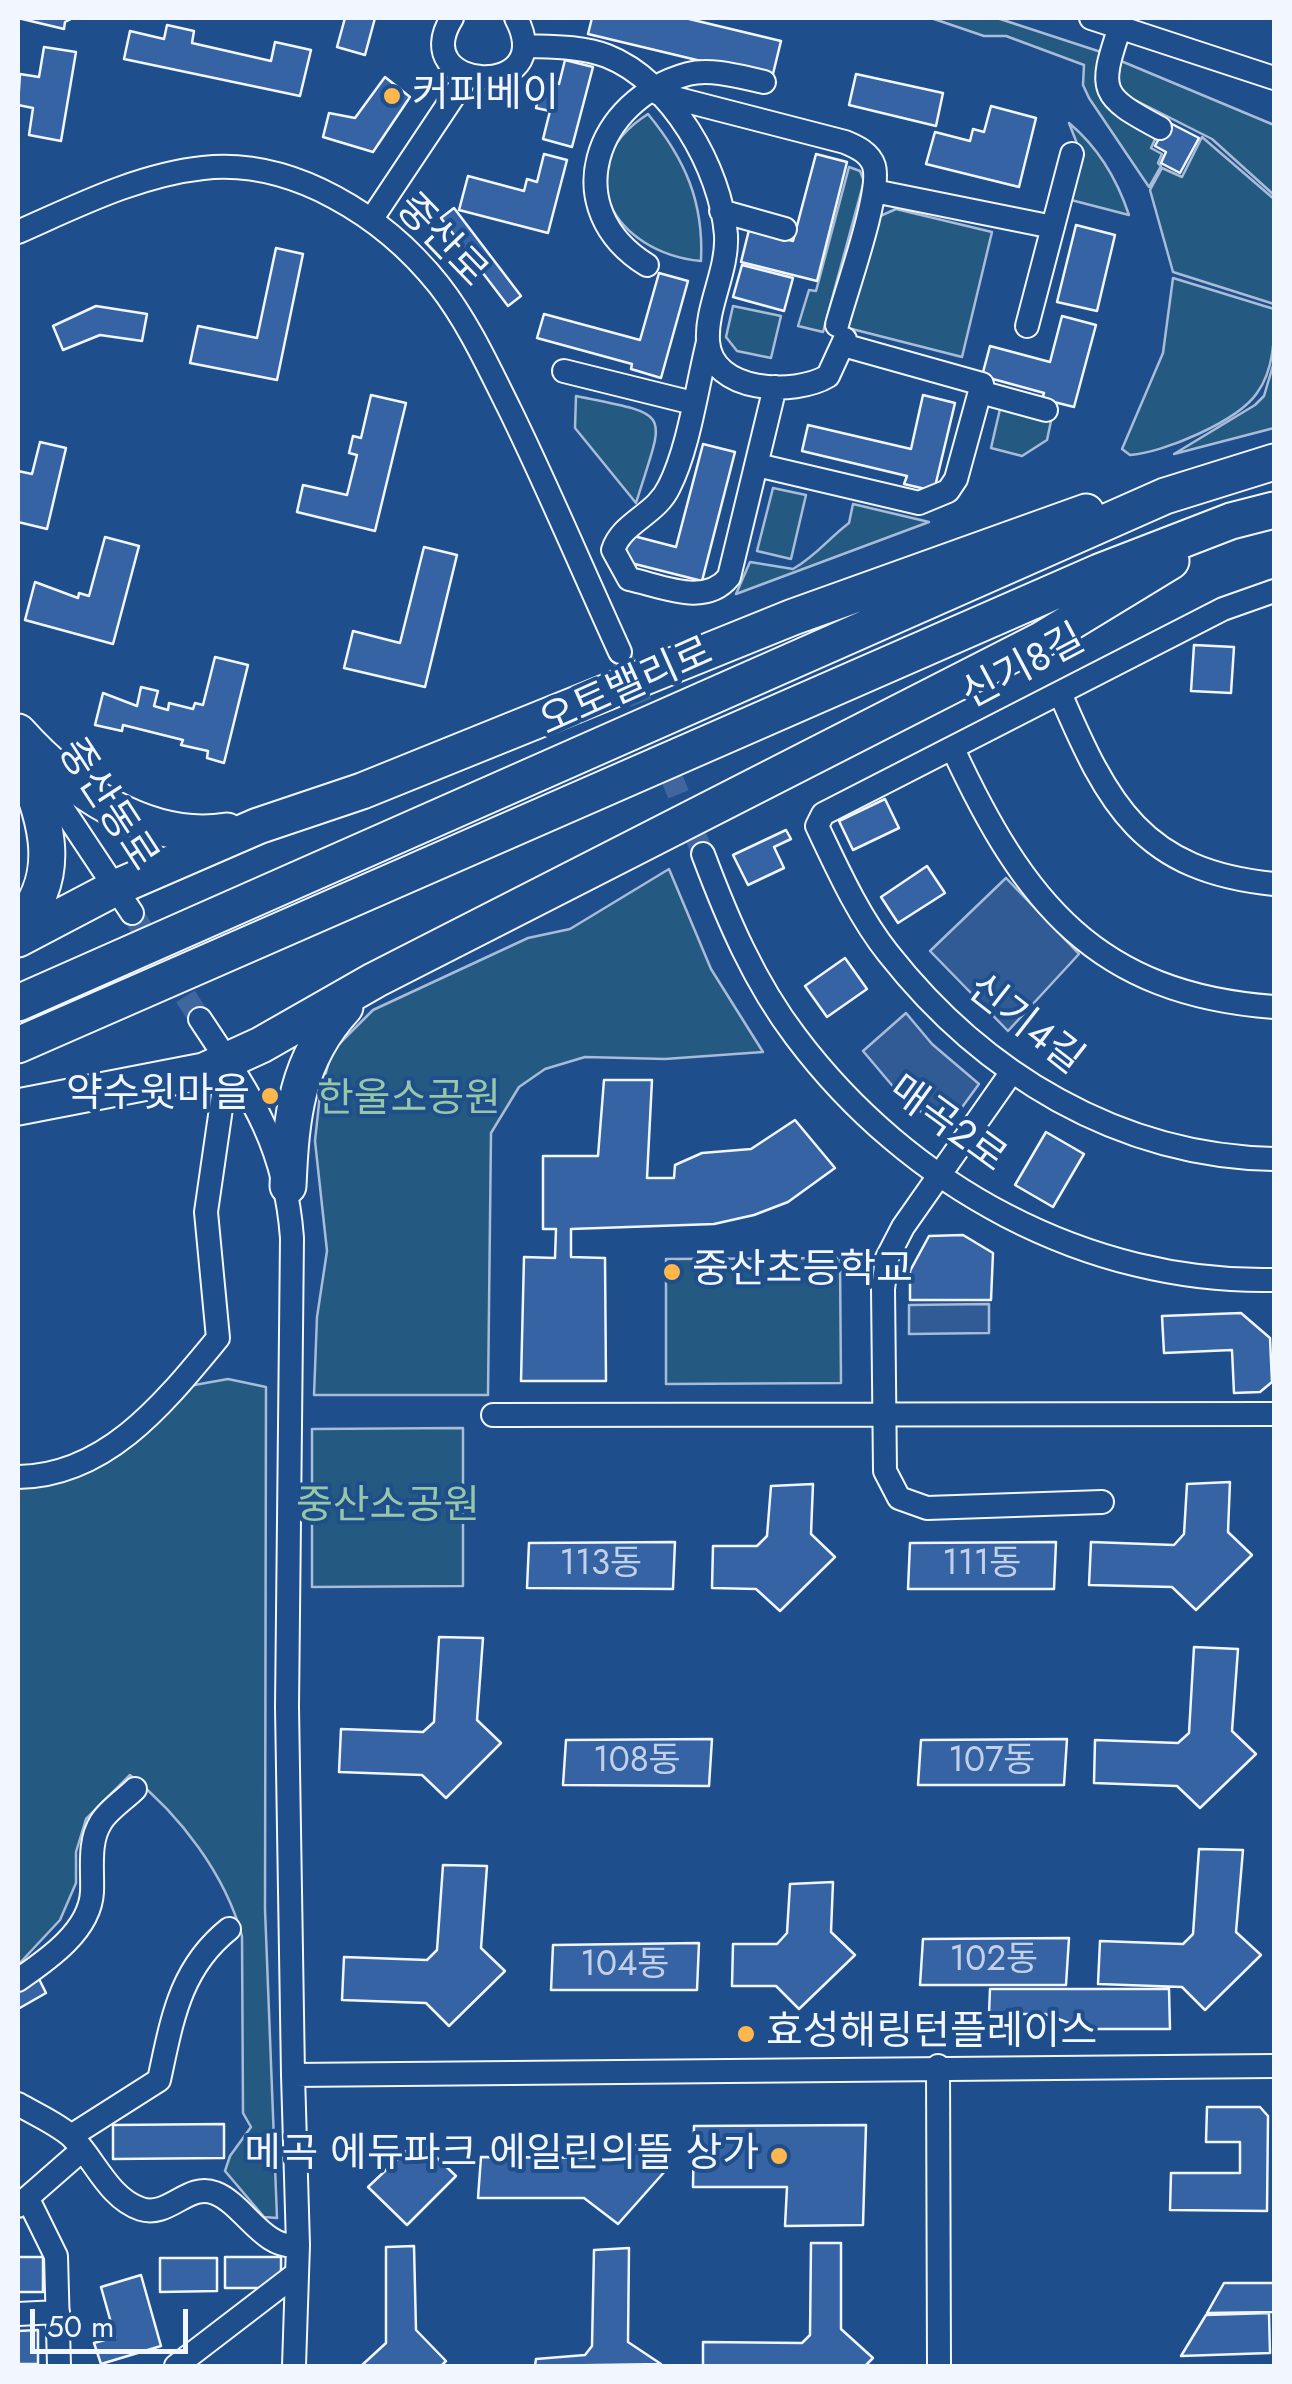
<!DOCTYPE html>
<html>
<head>
<meta charset="utf-8">
<style>
  body { margin:0 }
  #map { position:relative; width:1292px; height:2384px; overflow:hidden; background:#1f4e8c; font-family:Jost,sans-serif }
  canvas { display:block }
  .frame { position:absolute; inset:0; border:20px solid #f2f6ff; pointer-events:none }
  .scale { position:absolute; left:30px; top:2309px; width:158px; height:45px; box-sizing:border-box; border:5px solid #f2f6ff; border-top:0; padding-left:12px; font-size:30px; line-height:35px; white-space:nowrap; color:#f2f6ff; -webkit-text-stroke:8px #1f4e8c; paint-order:stroke }
</style>
</head>
<body>
<div id="map">
<canvas width="1292" height="2384"></canvas>
<div class="frame"></div>
<div class="scale">50 m</div>
</div>
<script>
const g = document.querySelector('canvas').getContext('2d');
g.lineJoin = 'round';
function fill(path, color) {
  g.fillStyle = color;
  g.fill(path, 'evenodd');
}
function stroke(path, color, width, dash) {
  g.strokeStyle = color;
  g.lineWidth = width;
  g.lineCap = dash ? 'butt' : 'round';
  g.setLineDash(dash || []);
  g.stroke(path);
}
function drawText(font, color, halo, rows, align = 'center') {
  g.font = font + ' Jost,"Noto Sans KR",sans-serif';
  g.lineWidth = 8;
  g.setLineDash([]);
  g.textBaseline = 'middle';
  g.strokeStyle = halo;
  g.fillStyle = color;
  for (const [text, x, y, turn = 0] of rows) {
    g.save();
    g.translate(x, y);
    g.rotate((+turn || 0) * Math.PI / 180);
    g.textAlign = isNaN(turn) ? turn : align;
    if (halo) g.strokeText(text, 0, 0);
    g.fillText(text, 0, 0);
    g.restore();
  }
}
const green = new Path2D(`
  M931,18H997L1104,53L1099,66L1157,135L1151,148L1162,154L1158,163L1161,166L1149,187L1089,98L1083,85L1084,65L1006,36H984Z
  M1121,61L1274,125V195L1212,139L1127,96L1117,85Z
  M648,114C685,159 704,202 701,261C614,253 564,168 648,114Z
  M1069,123C1099,148 1117,179 1129,215L1071,200L1078,146Z
  M1202,137L1274,199V304L1173,272L1150,190L1162,168L1182,177Z
  M849,167L860,171L864,181L823,332L798,326L809,290L816,291Z
  M896,209L992,232L962,357L848,328L878,217Z
  M1173,278L1274,309C1275,337 1274,370 1257,393C1238,421 1163,453 1130,455L1122,449L1163,353Z
  M733,306L781,316L771,358L737,351L726,337Z
  M1274,362V428L1174,454L1255,405L1264,396Z
  M576,396C675,416 665,409 636,503L575,428Z
  M1000,409L1051,421L1047,440L1022,456L991,448Z
  M773,488L806,495L791,559L757,551Z
  M853,504L929,522L736,594L750,562L793,569C816,556 829,538 849,523Z
  M669,869L711,969L763,1052L665,1059L585,1057L545,1069L519,1087L491,1133L488,1395H314L317,1317L327,1251L315,1141L320,1094L332,1051L373,1010L528,938L570,929Z
  M840,1258L841,1383L666,1384V1259Z
  M228,1379L266,1387L265,1909L277,2218L264,2217L225,2171L230,2156L251,2127L243,2113L242,1936C225,1874 180,1815 130,1775L86,1819L76,1852V1883L60,1920L18,1965V1484H38L189,1386Z
  M463,1428V1586L312,1587V1429Z`);
const parking = new Path2D(`
  M1006,878L1079,954L1008,1031L930,951Z
  M906,1013L932,1044L979,1084L944,1132L896,1090L863,1051Z
  M989,1304V1333L909,1334V1305Z`);
const building = new Path2D(`
  M18,18H73L65,22L64,29Z
  M345,18H375L365,55L337,47Z
  M592,18H685L781,41L772,78L588,34Z
  M167,25L194,31L192,43L271,61L275,42L311,50L300,96L124,59L130,31L164,39Z
  M44,47L76,52L61,141L29,135L33,108L18,105L20,74L39,77Z
  M565,60L593,67L572,147L543,139L550,111L536,108L543,80L559,84Z
  M856,74L943,93L936,126L849,105Z
  M385,77L410,97L373,152L323,137L329,113L355,118Z
  M991,106L1036,118L1019,187L926,164L935,132L970,141L973,129L984,132Z
  M1168,122L1199,138L1180,173L1161,163L1166,152L1155,146Z
  M544,154L567,160L548,233L459,210L468,176L524,191L527,179L537,182Z
  M816,154L847,162L817,281L741,262L749,230L793,241Z
  M454,208L521,296L508,306L441,218Z
  M1076,225L1115,235L1097,311L1057,302Z
  M276,248L303,254L277,380L190,363L198,326L257,338Z
  M742,265L793,278L784,311L733,297Z
  M659,273L688,281L661,378L631,369L632,364L537,338L544,314L640,340Z
  M96,306L147,314L142,341L100,335L63,350L53,326Z
  M1062,316L1096,325L1074,407L1042,399L1044,393L982,376L990,346L1050,362Z
  M371,395L406,403L375,531L297,512L303,485L347,495L357,455L349,453L353,436L361,438Z
  M923,395L955,403L934,491L904,484L907,476L802,451L808,425L911,449Z
  M40,442L66,448L47,529L18,522V471L32,474Z
  M703,444L735,452L702,581L619,560L626,534L676,547Z
  M105,537L139,546L113,644L25,620L35,582L78,598L79,593L89,596Z
  M424,547L457,555L425,687L344,668L353,631L400,643Z
  M1194,645L1234,647L1231,693L1191,691Z
  M215,657L248,665L224,763L207,758L208,751L181,745L183,740L123,725L122,731L95,725L103,693L137,706L141,687L158,691L154,706L168,710L169,703L193,709L195,703L203,705Z
  M885,799L899,828L853,850L839,821Z
  M786,830L791,839L774,847L784,868L748,885L733,855Z
  M927,866L945,893L898,923L881,897Z
  M845,958L867,989L827,1017L805,986Z
  M604,1080H652L647,1178H674L675,1165L702,1153L751,1149L795,1120L835,1168L788,1202L754,1215L714,1224L571,1229V1257L605,1258L606,1381H521L524,1257L555,1258L556,1229H543V1156H598Z
  M1046,1132L1084,1154L1053,1207L1015,1185Z
  M963,1235L993,1253L991,1300H910V1271L929,1236Z
  M1241,1313L1270,1338L1272,1382L1260,1392L1234,1393L1232,1350L1164,1353L1162,1316Z
  M1230,1482L1228,1532L1252,1555L1196,1610L1172,1587L1089,1585L1091,1542L1174,1545L1184,1534L1187,1484Z
  M813,1484L811,1534L835,1557L780,1611L756,1589L712,1588L713,1546H757L767,1536L771,1486Z
  M675,1542L673,1589L527,1588L529,1543Z
  M1056,1542L1054,1589H908L910,1543Z
  M439,1637L483,1638L477,1720L501,1743L446,1798L422,1775L339,1772L341,1729L423,1732L434,1722Z
  M1194,1647L1238,1649L1232,1731L1256,1754L1200,1808L1177,1786L1094,1783L1095,1740L1178,1743L1189,1733Z
  M712,1739L709,1786L563,1785L566,1740Z
  M1067,1739L1064,1785H918L921,1740Z
  M1199,1849L1243,1850L1236,1932L1261,1955L1205,2010L1182,1987L1098,1984L1100,1941L1183,1944L1193,1934Z
  M443,1865L487,1866L481,1948L505,1971L449,2026L426,2003L342,2000L344,1957L427,1960L437,1950Z
  M833,1882L831,1932L855,1955L799,2009L776,1986H732L733,1944H777L787,1933L790,1884Z
  M1069,1938L1066,1985H920L923,1939Z
  M699,1943L697,1990H551L553,1945Z
  M39,1979L46,1993L18,2009V1991Z
  M990,1989H1169L1170,2029H1085L1045,2014H989Z
  M1207,2107H1260L1268,2116L1267,2211L1170,2210L1171,2173H1240V2142H1206Z
  M224,2124V2158L113,2159V2125Z
  M866,2125L863,2225L785,2226L787,2187H693L694,2126Z
  M627,2139L666,2170L618,2224L584,2198H478L481,2157L610,2158Z
  M418,2140L456,2176L407,2225L368,2187Z
  M811,2243H841V2329L873,2358L865,2366H703V2342L802,2343L810,2335Z
  M414,2246L416,2330L446,2361L441,2366H361L386,2343V2247Z
  M629,2248L628,2342L661,2364L535,2366L536,2359L585,2355L592,2346L594,2250Z
  M18,2257H43V2292H18Z
  M225,2257H281V2281L269,2288H225Z
  M160,2258H217V2291L160,2292Z
  M141,2275L161,2346L101,2364L94,2343L115,2337L101,2287Z
  M1224,2283H1274V2312L1207,2313Z
  M1269,2313L1270,2353L1181,2356L1206,2315Z
  M38,2330V2364H18V2331Z`);
const minorTunnel = new Path2D(`
  M620,652L703,854
  M132,913L200,1019`);
const minor = new Path2D(`
  M452,18C405,93 560,101 516,18
  M1091,18L1274,78
  M1120,27C1098,91 1100,96 1160,128
  M524,46C551,47 581,46 607,56C671,81 721,169 726,235C728,271 706,306 708,341C711,393 795,396 828,376L845,339
  M659,94L845,142C857,147 870,153 874,166C882,192 845,294 837,325
  M874,191L1053,227
  M721,211L785,229
  M371,220L467,76
  M18,232C77,206 138,175 203,168C293,158 385,217 439,285C468,322 489,368 510,410C549,490 583,571 620,652
  M647,265C557,209 594,100 688,74C711,68 741,77 764,82
  M1027,326L1072,154
  M708,342C697,386 689,448 669,487C656,515 622,522 613,550L629,579C662,586 705,607 729,577L775,387
  M564,371L693,403
  M980,392L1046,410
  M757,465L919,503L948,491L956,479L982,384L843,345
  M1274,591L1223,609L823,814L817,826C838,870 858,915 888,953C983,1074 1119,1156 1274,1159
  M1060,693C1108,805 1142,871 1274,884
  M953,749C1024,902 1096,994 1274,1007
  M37,770L132,913
  M703,854C727,918 754,982 796,1037C908,1186 1087,1284 1274,1280
  M200,1019C251,1096 285,1144 292,1238L287,1707L293,2075L1274,2066
  M1011,1073L903,1227L887,1258L883,1289L885,1471L899,1498L927,1508L1102,1502
  M493,1415L1274,1414
  M18,1477C107,1476 165,1402 218,1338L206,1212L228,1060
  M18,1980C47,1960 90,1931 92,1892C93,1870 88,1842 101,1822C108,1810 125,1799 135,1789
  M938,2066L939,2366
  M293,2075L298,2245L294,2366
  M18,2104C35,2114 56,2123 71,2136C94,2158 108,2198 141,2209C169,2218 188,2182 215,2193C244,2204 264,2251 298,2245
  M71,2136L159,2080C172,2021 179,1969 229,1929
  M28,2199L56,2256L59,2366
  M18,2206L82,2150
  M18,2314L58,2312
  M176,2366L296,2274`);
const highway = new Path2D(`
  M18,732C69,789 147,844 227,831
  M18,752C43,812 68,872 18,926
  M18,939L115,888L258,826L362,791L793,617L1086,512
  M18,1003L1165,496L1274,462
  M18,1045L1099,572L1231,521L1274,510
  M18,1107L204,1071L261,1045L375,980L1043,639L1171,561
  M288,1186C291,1117 296,1060 345,1007`);
const markers = [
  [392,96,10,"#ffb74d"],
  [270,1096,10,"#ffb74d"],
  [672,1272,10,"#ffb74d"],
  [746,2034,10,"#ffb74d"],
  [779,2156,10,"#ffb74d"]
];
const numberNames = [
  ["113동",601,1566],
  ["111동",982,1566],
  ["108동",637,1763],
  ["107동",992,1763],
  ["102동",994,1962],
  ["104동",625,1967]
];
const poiNames = [
  ["커피베이",412,96],
  ["약수윗마을",250,1096,"right"],
  ["중산초등학교",692,1272],
  ["효성해링턴플레이스",766,2034],
  ["메곡 에듀파크 에일린의뜰 상가",759,2156,"right"]
];
const streetNames = [
  ["중산로",440,242,46],
  ["신기8길",1024,669,-28],
  ["오토밸리로",627,689,-24],
  ["중산동로",106,806,57],
  ["신기4길",1024,1026,38],
  ["매곡2로",946,1126,36]
];
const parkNames = [
  ["한울소공원",409,1101],
  ["중산소공원",388,1508]
];
fill(green, '#245a82');
stroke(green, '#a8bbd7', 2.5);
fill(parking, '#305b95');
stroke(parking, '#a8bbd7', 2.5);
fill(building, '#3563a3');
stroke(building, '#f2f6ff', 2.5);
stroke(minorTunnel, '#3f679d', 22, [22, 11]);
stroke(minor, '#f2f6ff', 26);
stroke(highway, '#f2f6ff', 39);
stroke(minor, '#1f4e8c', 22);
stroke(highway, '#1f4e8c', 35);
for (const [x, y, r, color] of markers) {
  const dot = new Path2D();
  dot.arc(x, y, r, 0, 2 * Math.PI);
  g.fillStyle = color;
  g.fill(dot);
  stroke(dot, '#1f4e8c', 4);
}
drawText('35px', '#c3d1e8', null, numberNames);
drawText('40px', '#f2f6ff', '#1f4e8c', poiNames, 'left');
drawText('40px', '#f2f6ff', '#1f4e8c', streetNames);
drawText('40px', '#97c8a6', '#1f4e8c', parkNames);
</script>
</body>
</html>
